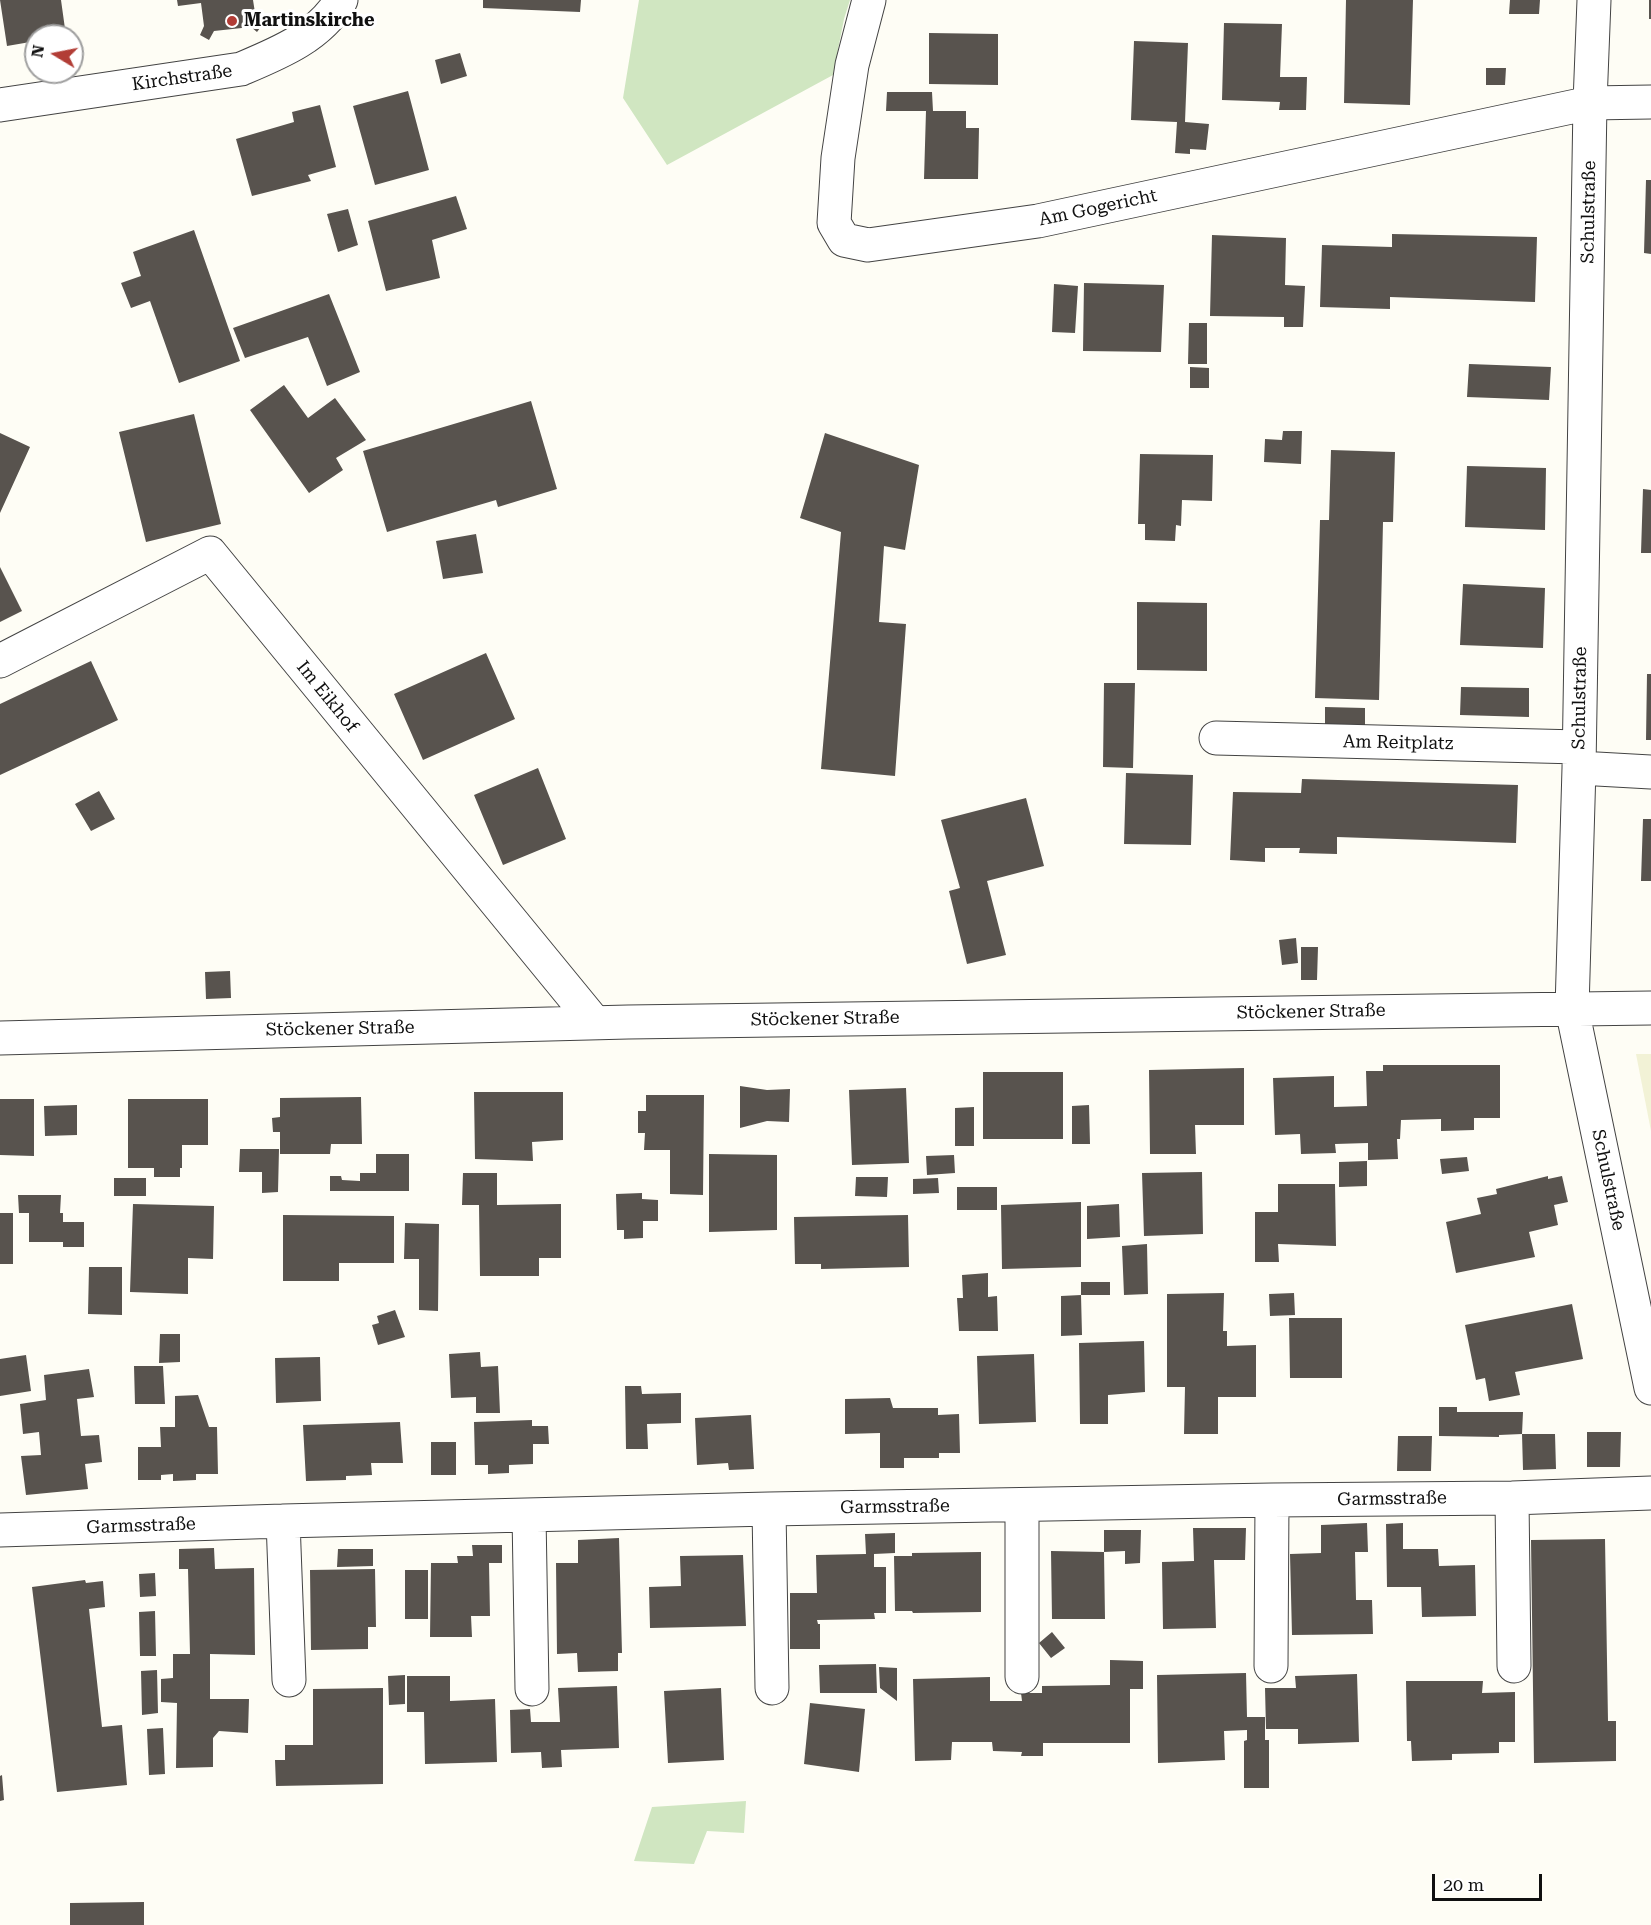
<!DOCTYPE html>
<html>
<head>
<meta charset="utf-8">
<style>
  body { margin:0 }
  #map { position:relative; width:1651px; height:1925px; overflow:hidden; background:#fefdf5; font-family:"Roboto Serif",serif }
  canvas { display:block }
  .north { position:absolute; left:24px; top:24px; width:60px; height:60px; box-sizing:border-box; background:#fff; border:2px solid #9f9f9f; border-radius:50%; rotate:280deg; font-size:16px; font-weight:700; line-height:24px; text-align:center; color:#101010 }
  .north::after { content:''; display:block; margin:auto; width:21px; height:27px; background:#b23d36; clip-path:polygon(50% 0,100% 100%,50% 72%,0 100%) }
  .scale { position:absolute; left:1432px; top:1874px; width:110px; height:27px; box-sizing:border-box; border:3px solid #101010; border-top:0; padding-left:8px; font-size:18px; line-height:21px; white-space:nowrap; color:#101010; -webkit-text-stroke:4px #fff; paint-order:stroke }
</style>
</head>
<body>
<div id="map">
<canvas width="1651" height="1925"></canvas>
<div class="north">N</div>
<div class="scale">20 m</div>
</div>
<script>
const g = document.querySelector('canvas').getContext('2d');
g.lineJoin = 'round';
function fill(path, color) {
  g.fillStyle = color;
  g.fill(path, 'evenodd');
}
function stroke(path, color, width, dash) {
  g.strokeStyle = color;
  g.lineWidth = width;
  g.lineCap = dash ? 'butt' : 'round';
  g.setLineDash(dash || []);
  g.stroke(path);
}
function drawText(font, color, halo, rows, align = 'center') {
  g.font = font + ' "Roboto Serif",serif';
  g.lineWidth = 6;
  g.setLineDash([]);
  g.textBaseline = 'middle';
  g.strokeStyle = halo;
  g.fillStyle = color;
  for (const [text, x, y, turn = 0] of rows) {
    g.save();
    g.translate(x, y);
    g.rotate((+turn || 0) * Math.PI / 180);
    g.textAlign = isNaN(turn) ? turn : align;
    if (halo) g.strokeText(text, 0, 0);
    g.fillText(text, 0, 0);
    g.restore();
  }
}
const farmland = new Path2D(`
  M1636,1054H1651V1131Z`);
const green = new Path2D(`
  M639,0H850L844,19L833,75L667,165L623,98Z
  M746,1801L744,1833L707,1831L694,1864L634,1861L652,1807Z`);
const building = new Path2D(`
  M0,0H61L66,36H36V41L7,46Z
  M177,0H253L256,19L263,24L257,32L251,27L214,31L209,40L200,35L204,26L201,3L178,6Z
  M483,0H581L580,12L483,8Z
  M1346,0H1413L1410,105L1344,103Z
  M1510,0H1540L1539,14H1509Z
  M1649,0H1651V19H1649Z
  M1224,23L1282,24L1280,77H1307L1306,110H1279L1280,102L1222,100Z
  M929,33L998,34V85L929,84Z
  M1134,41L1188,43L1185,122L1209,124L1206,150L1190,149V154L1175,153L1177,122L1131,120Z
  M460,53L467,76L441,84L435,60Z
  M1486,68H1506L1505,85H1486Z
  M408,91L429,170L375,185L353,106Z
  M887,92H932L933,111H966V128H979L978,179H924L926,111H886Z
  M320,105L336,167L308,175L311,181L252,196L236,139L294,122L292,112Z
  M1646,180H1651V254L1644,253Z
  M456,196L467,229L432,240L440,278L386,291L368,221Z
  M348,209L358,245L338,252L327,214Z
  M194,230L240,361L179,383L150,301L131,308L121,283L141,276L133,252Z
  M1392,234L1537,237L1535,302L1390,297V309L1320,307L1322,245L1392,247Z
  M1212,235L1286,238L1285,285L1305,286L1303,327H1284V317L1210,316Z
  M1084,283L1164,285L1161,352L1083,351Z
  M1054,284L1078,286L1075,333L1052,332Z
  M329,294L360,372L327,386L308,337L245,358L233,328Z
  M1189,323H1207V364H1188Z
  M1469,364L1551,367L1549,400L1467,397Z
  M1190,367L1209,368V388H1190Z
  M284,385L308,418L335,398L366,440L336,458L343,470L309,493L250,410Z
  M531,401L557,489L498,507L496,500L387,532L363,451Z
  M194,414L221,524L146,542L119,432Z
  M1283,431H1302L1301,464L1264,462L1265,439L1282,440Z
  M0,433L30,447L0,513Z
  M825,433L919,465L905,550L884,546L879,622L906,624L895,776L821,769L841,532L800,518Z
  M1331,450L1395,452L1393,522H1383L1379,700L1315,698L1320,520H1329Z
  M1140,454L1213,455L1212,501L1182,500L1181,526L1176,525L1175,541L1145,540V524H1138Z
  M1467,466L1546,468L1545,530L1465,527Z
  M1643,489L1651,490V553H1641Z
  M476,534L483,573L443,579L436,541Z
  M0,567L22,611L0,622Z
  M1463,584L1545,588L1543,648L1460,645Z
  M1137,602L1207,603V671L1137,670Z
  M486,653L515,719L423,760L394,694Z
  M91,661L118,720L0,775V704Z
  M1647,674H1651V740H1646Z
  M1104,683H1135L1133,768L1103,767Z
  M1461,687L1529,688V717L1460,715Z
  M1325,707L1365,708V728L1325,727Z
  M538,768L566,839L503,865L474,795Z
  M1126,773L1193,775L1191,845L1124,844Z
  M1302,779L1518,785L1516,843L1337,837V854L1299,853L1300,848H1265V862L1230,860L1233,792L1301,793Z
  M99,791L115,819L91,831L75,804Z
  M1026,798L1044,866L987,881L1006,955L967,964L949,891L960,888L941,820Z
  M1643,819H1651V881H1641Z
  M1296,938L1298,963L1282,965L1279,940Z
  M1301,947H1318L1317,980H1301Z
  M230,971L231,998L206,999L205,972Z
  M1383,1065H1500V1118H1474V1130L1441,1131V1119L1401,1120L1400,1139H1397L1398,1159L1368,1160V1143L1335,1144L1336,1153L1301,1154L1300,1134L1275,1135L1273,1078L1334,1076V1107L1367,1106L1366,1071H1383Z
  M1244,1068V1125H1195L1196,1154H1150L1149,1070Z
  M983,1072H1063V1139H983Z
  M740,1086L767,1090L790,1089L789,1122L767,1121L740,1128Z
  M906,1088L909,1163L852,1165L849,1090Z
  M474,1092H563V1140L532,1142L533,1161L475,1159Z
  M646,1095H704L703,1195L670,1194V1150H644L645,1133H638V1111H646Z
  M361,1097L362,1144H331L330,1154H280V1132H273L272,1118L280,1117V1098Z
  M0,1099H34V1156L0,1155Z
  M128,1099H208V1145H182V1168H180V1177H154V1168H128Z
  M77,1105V1135L45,1136L44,1106Z
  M1089,1105L1090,1144H1072V1106Z
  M974,1107V1146H955V1108Z
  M240,1149H279L278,1192L262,1193V1172H239Z
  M376,1154H409V1191H330V1176H341L342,1180L360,1181V1173H376Z
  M709,1154L777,1155V1230L709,1232Z
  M954,1155L955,1173L927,1175L926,1156Z
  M1467,1157L1469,1171L1442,1174L1440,1159Z
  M1367,1161V1186L1339,1187V1162Z
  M1202,1172L1203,1234L1144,1236L1142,1173Z
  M463,1173H497V1205L561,1204V1258H539V1276H480L479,1205H462Z
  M1548,1176V1179L1562,1176L1568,1202L1554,1205L1558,1225L1529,1232L1535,1257L1456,1273L1446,1222L1481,1214L1477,1198L1497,1194L1496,1189Z
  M856,1177H888L887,1197L855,1196Z
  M114,1178H146V1196H114Z
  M938,1178L939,1193L913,1194V1179Z
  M1278,1184H1335L1336,1246L1278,1244L1279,1262H1255V1212H1278Z
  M957,1187H997V1210H957Z
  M642,1193V1199L658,1200V1221H643V1238L624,1239V1230H617L616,1194Z
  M18,1195H61L60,1213H63V1222H84V1247H63V1242H29V1213H19Z
  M1081,1202V1267L1002,1269L1001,1205Z
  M133,1204L214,1206L213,1259L188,1258V1294L130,1292Z
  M1119,1204L1120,1237L1087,1239V1206Z
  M0,1213H13V1264H0Z
  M283,1215L394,1216V1263H339V1281H283Z
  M908,1215L909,1267L821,1269V1264H795L794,1217Z
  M405,1223L439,1224L438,1311L419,1310V1259H404Z
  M1147,1244L1148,1294L1124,1295L1122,1246Z
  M89,1267H122V1315L88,1314Z
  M988,1273V1297L997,1296L998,1331H959L957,1298H963L962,1275Z
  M1081,1282H1110V1295H1081Z
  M1224,1293L1223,1331H1227V1346L1256,1345V1397H1218V1434H1184L1185,1387H1167V1294Z
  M1294,1293L1295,1315L1270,1316L1269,1294Z
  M1081,1295L1082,1335L1061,1336V1296Z
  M1572,1304L1583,1359L1515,1372L1520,1395L1489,1401L1485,1378L1476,1380L1465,1325Z
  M395,1310L405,1337L378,1345L372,1325L379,1323L377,1316Z
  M1289,1318H1342V1378H1290Z
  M160,1334H180V1362L159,1363Z
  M1144,1341L1145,1392L1108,1395V1424H1080L1079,1343Z
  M480,1352L481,1367L498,1366L500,1413H476V1397L451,1398L449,1354Z
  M1034,1354L1036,1422L979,1424L977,1356Z
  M26,1355L31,1391L0,1396V1359Z
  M320,1357L321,1401L276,1403L275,1358Z
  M134,1366H163L165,1404H135Z
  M89,1369L94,1397L77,1399L81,1436L99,1435L102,1462L85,1464L88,1489L26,1495L21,1456L41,1455L39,1432L23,1434L20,1404L46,1400L44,1375Z
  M625,1386H641L642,1394L681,1393V1423L647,1424L648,1449H626Z
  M198,1395L209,1427H217L218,1474H196V1480L173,1481V1474L161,1475V1480H138V1447H161L160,1427H175V1396Z
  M890,1398L893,1408H938V1415L959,1414L960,1453H939V1458H904V1468H880V1433L845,1434V1399Z
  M1439,1407H1457V1412H1523L1522,1434L1499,1435V1437L1439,1436Z
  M751,1415L754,1469L729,1470L728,1463L697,1465L695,1418Z
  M532,1420V1426H548L549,1444H533V1464L509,1465V1473L488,1474V1465H475L474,1422Z
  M400,1422L403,1463H371L372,1475L346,1476V1480L306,1481L303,1425Z
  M1587,1432H1621L1620,1467H1587Z
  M1522,1434H1555L1556,1469L1523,1470Z
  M1398,1436H1432L1431,1471H1397Z
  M431,1442H456V1475H431Z
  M1367,1523L1368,1552H1355L1356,1600H1372L1373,1634L1292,1635L1290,1554L1321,1553V1525Z
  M1403,1523V1549H1438L1439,1566L1475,1565L1476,1616L1422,1617L1421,1587H1387L1386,1524Z
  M1193,1528H1246L1245,1560H1214L1216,1628L1163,1629L1162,1562L1194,1561Z
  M1104,1530H1141L1140,1563L1125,1564V1551L1104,1552Z
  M895,1533V1553L874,1554V1567H886V1613H874L875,1619L817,1620L818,1624H820V1649H790V1593H817L816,1555L866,1554L865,1534Z
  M619,1538L622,1653H618V1671L578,1672L577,1653L557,1654L556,1563H578V1540Z
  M1605,1539L1608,1721H1616V1761L1534,1763L1531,1540Z
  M472,1545H502V1563H489L490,1616H471L472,1637H430L431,1563H458L457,1556H473Z
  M214,1548L215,1569L254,1568L255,1655L210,1654V1699H249L248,1733L219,1731L213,1738V1767L176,1768L177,1703L161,1702V1679L173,1678V1654H190L188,1569H179V1549Z
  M338,1549H373V1566L337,1567Z
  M1051,1551L1104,1552L1105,1619H1052Z
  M981,1552V1612L913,1613L912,1611H895L894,1556H912V1553Z
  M743,1555L746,1626L650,1628L649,1587L681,1586L680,1556Z
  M375,1569L376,1627H368V1649L311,1650L310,1570Z
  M405,1570H428V1619H405Z
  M155,1573L156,1596L140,1597L139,1574Z
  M85,1580L86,1583L103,1581L105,1607L89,1609L102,1727L122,1725L127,1785L57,1792L32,1587Z
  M155,1611L156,1656H140L139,1612Z
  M1052,1632L1065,1648L1051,1658L1039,1643Z
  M1110,1660L1143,1661V1689H1130V1743H1043V1756H1021L1022,1752L993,1751L992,1742H952L951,1760L915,1761L913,1679L990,1677V1701H1022L1021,1693H1042V1686L1110,1685Z
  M876,1664L877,1693H820L819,1665Z
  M879,1667L897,1668V1701L880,1688Z
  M157,1670L158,1713L142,1715L141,1671Z
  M1246,1673L1247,1717H1265V1740H1269V1788H1244V1741L1247,1740V1730L1224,1731L1225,1760L1158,1763L1157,1675Z
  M1357,1674L1359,1742L1298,1744V1729H1266L1265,1688H1296L1295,1676Z
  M405,1675V1704L389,1705L388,1676Z
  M407,1676H450V1701L495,1699L497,1762L425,1764L424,1712H407Z
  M1406,1681H1483L1482,1693L1515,1692V1742H1499V1753L1452,1754V1760L1412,1761L1411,1741H1407Z
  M617,1686L619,1748L561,1750L562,1767L542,1768L541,1752L511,1753L510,1710L530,1709L531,1722H560L558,1688Z
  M383,1688V1784L276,1786L275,1760H285V1745H313V1689Z
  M721,1688L724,1760L668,1763L664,1691Z
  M810,1703L865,1709L859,1772L804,1764Z
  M163,1728L165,1774L149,1775L147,1729Z
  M2,1775L4,1800L0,1801V1776Z
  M144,1902V1925H70V1903Z`);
const minor = new Path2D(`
  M869,0L852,65L838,158L834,223L844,240L868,245L1038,221L1590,103L1651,102
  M1594,0L1590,103L1579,768L1572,1009L1651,1388
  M0,105L241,69C279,53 319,37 341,0
  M0,661L210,553L595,1023
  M1216,738L1579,747
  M1579,768L1651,772
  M0,1038L628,1022L1651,1008
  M1512,1498L1514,1666
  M1022,1506V1677
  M769,1509L772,1688
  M529,1515L532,1689
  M283,1521L289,1680
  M0,1530L283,1521L769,1509L1272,1500L1512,1498L1651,1493
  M1271,1666L1272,1500`);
const markers = [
  [232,21,6,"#b23d36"]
];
const poiNames = [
  ["Martinskirche",244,21]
];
const streetNames = [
  ["Kirchstraße",182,78,-8],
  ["Am Gogericht",1098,208,-12],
  ["Schulstraße",1589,212,-89],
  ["Im Eikhof",327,697,51],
  ["Schulstraße",1580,698,-89],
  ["Am Reitplatz",1398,743,1],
  ["Stöckener Straße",1311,1012,-1],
  ["Stöckener Straße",825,1019,-1],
  ["Stöckener Straße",340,1029,-1],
  ["Schulstraße",1608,1180,78],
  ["Garmsstraße",1392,1499,-1],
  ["Garmsstraße",895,1507,-1],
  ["Garmsstraße",141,1526,-2]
];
fill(farmland, '#f2f2d6');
fill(green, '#d0e6c1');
fill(building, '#58534e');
stroke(minor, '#434343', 35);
stroke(minor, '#fff', 33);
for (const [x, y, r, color] of markers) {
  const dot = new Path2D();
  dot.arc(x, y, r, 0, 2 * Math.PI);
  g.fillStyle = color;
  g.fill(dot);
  stroke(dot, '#fff', 2);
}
drawText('bold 18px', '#101010', '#fff', poiNames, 'left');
drawText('18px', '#101010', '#fff', streetNames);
</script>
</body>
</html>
